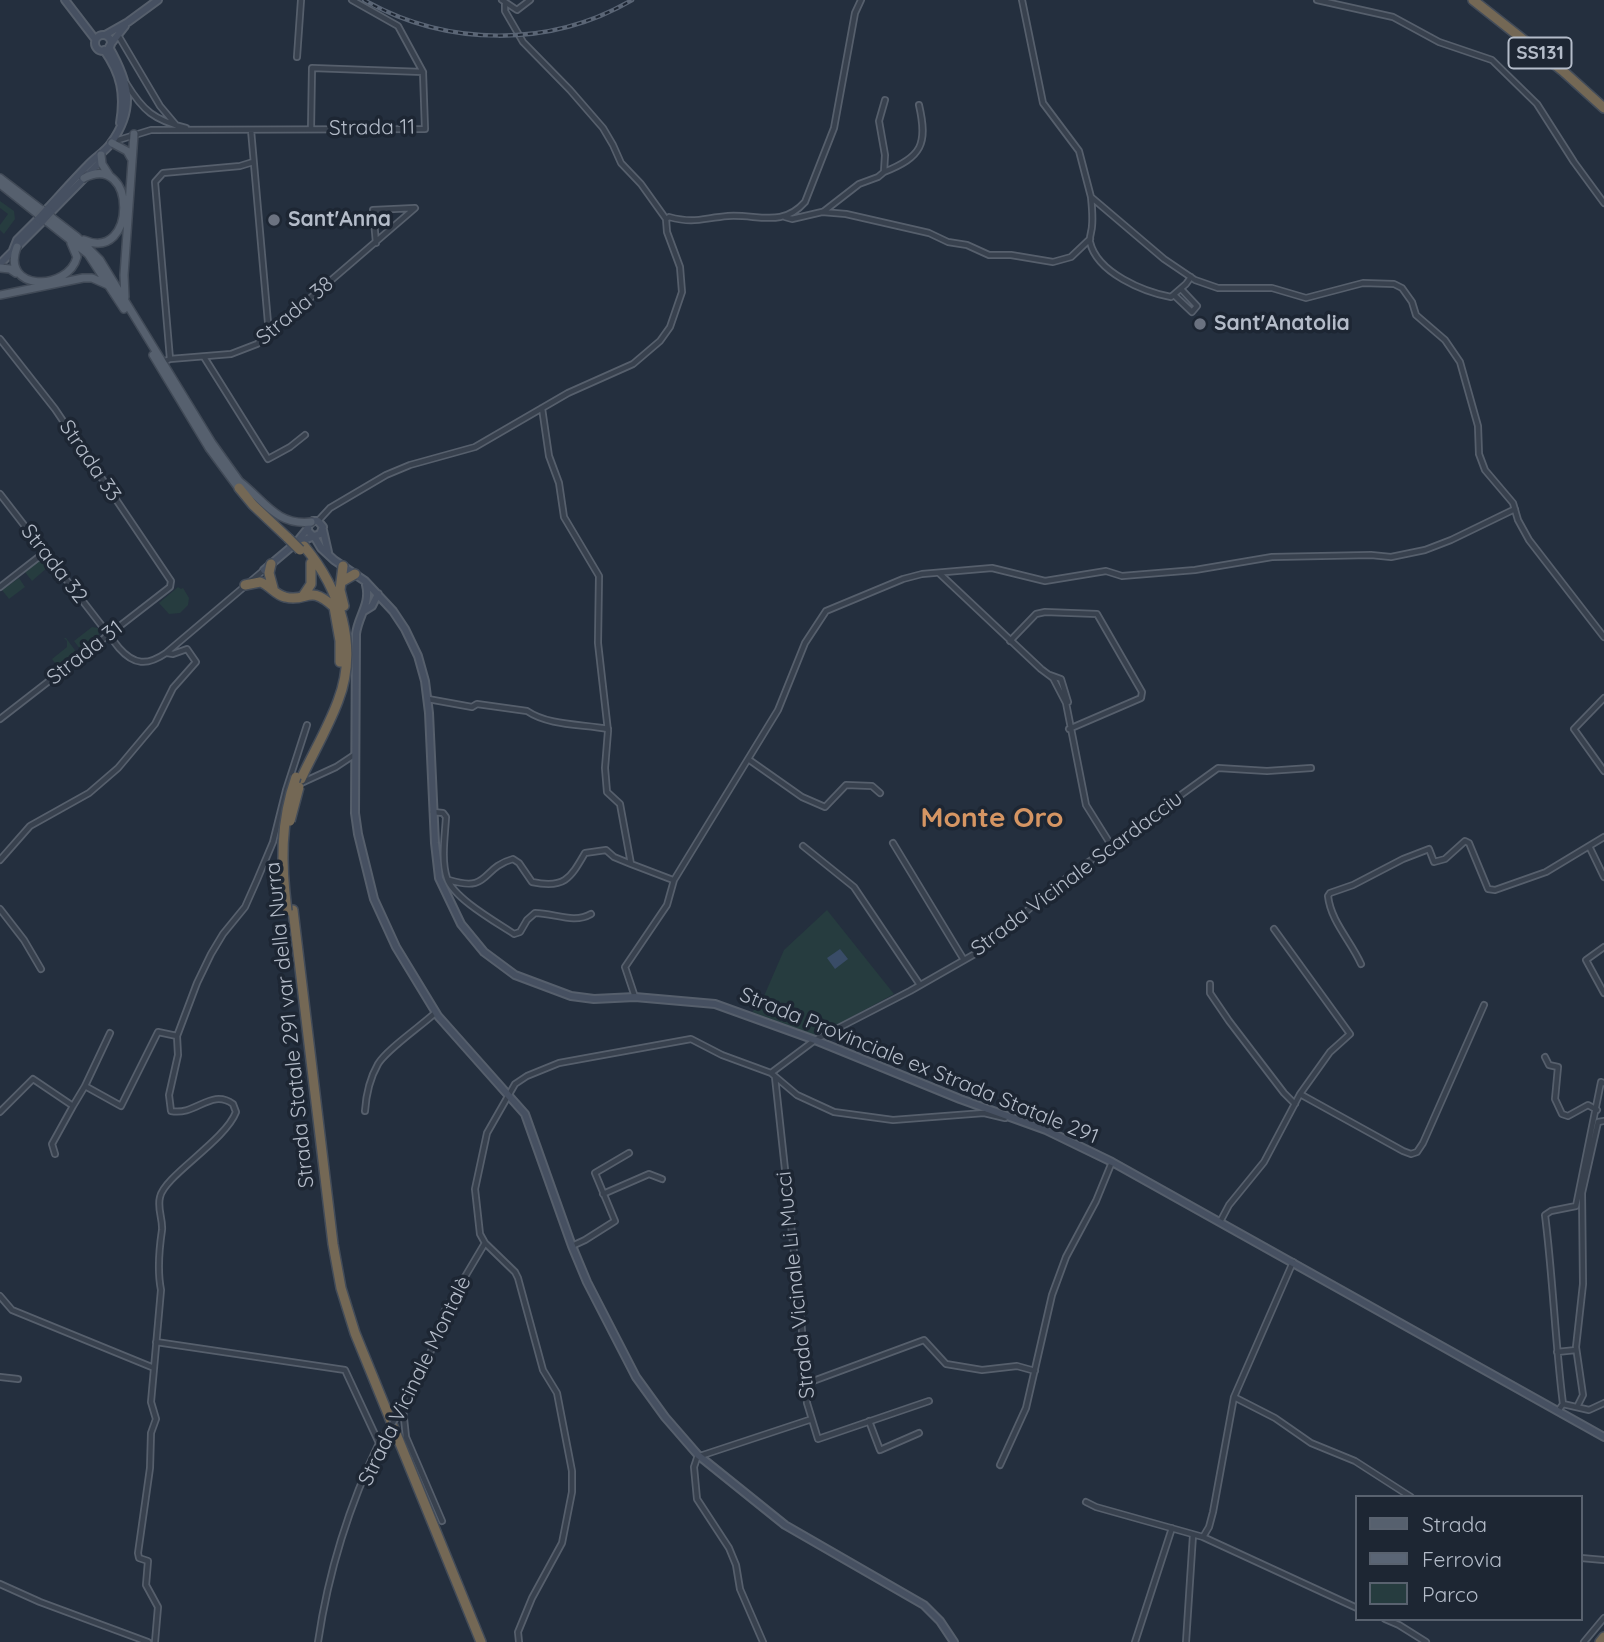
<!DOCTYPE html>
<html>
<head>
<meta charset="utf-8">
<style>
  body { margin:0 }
  #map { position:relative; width:1604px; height:1642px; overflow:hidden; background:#242f3e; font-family:Quicksand,sans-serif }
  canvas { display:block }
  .legend { position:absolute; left:1355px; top:1495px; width:228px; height:126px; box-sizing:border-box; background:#1d2633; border:2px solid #59626f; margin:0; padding:9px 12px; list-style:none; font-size:21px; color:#b4bcc9 }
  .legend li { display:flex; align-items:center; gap:14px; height:35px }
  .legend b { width:35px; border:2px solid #59626f }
</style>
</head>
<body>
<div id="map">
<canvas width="1604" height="1642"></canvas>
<ul class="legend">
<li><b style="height:9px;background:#56606e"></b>Strada</li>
<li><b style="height:9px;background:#5a6575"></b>Ferrovia</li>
<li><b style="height:19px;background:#263c3f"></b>Parco</li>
</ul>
</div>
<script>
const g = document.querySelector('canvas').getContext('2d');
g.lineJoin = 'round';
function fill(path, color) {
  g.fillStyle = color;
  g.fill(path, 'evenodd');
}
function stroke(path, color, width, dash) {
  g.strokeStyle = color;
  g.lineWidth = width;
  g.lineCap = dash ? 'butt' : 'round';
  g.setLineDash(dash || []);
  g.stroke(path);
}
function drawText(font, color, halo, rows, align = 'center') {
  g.font = font + ' Quicksand,sans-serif';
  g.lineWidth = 7;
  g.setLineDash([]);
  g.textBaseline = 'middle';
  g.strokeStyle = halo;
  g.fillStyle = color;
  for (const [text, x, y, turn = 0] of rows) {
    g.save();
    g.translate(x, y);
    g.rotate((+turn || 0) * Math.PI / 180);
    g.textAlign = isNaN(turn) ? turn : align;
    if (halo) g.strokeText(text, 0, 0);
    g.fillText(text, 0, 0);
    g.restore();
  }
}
const green = new Path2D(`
  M0,201L14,211L15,219L4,234L0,230V225L8,214L0,208Z
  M40,560L47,562L48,567L32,581L25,572Z
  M19,578L25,587L9,599L2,590Z
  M178,587L181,589L183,588L189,598L188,605L180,613L169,614L159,603Z
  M92,627L98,628L99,636L81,650L74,641Z
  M64,638H66L77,653L58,667L52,659L67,647V641Z
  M827,910L894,994L826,1031L814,1035L752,1012L761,1003L784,950Z`);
const water = new Path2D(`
  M840,949L848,959L835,969L827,958Z`);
const street = new Path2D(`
  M352,0L398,26L423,72
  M502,0L517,10L530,0
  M1022,0L1043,103L1079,151L1091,197L1164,259L1195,280L1218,288H1272L1306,298L1363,283L1394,284L1402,288L1412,302L1416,315L1445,340L1460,362L1478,426L1479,454L1485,470L1513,503L1518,520L1529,540L1604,637
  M1317,0L1393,17L1439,42L1492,60L1537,104L1574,162L1604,203
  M505,4V11L523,42L570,90L603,128L613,145L621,163L641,184L666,219
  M118,35L160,106L176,125
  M297,57L301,0
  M126,83C143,111 154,120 186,128
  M251,130L269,334
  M112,142L151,130L425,129L423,72L312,68L311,129
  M884,172C922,157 928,144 919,105
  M1091,197C1092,207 1093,216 1092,226C1092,231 1089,237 1090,242C1097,273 1144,292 1171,297L1186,284L1191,277
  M823,212L859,184L878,177L884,172L885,155L879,121L885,100
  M785,217L792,219L822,212L846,214L929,233L948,242L967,245L989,255H1011L1053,262L1071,257L1090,239
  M666,219L669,217C695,224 703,218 728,216C758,214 782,228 805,202L834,128L855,13L861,0
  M1174,295L1192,312L1197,306L1181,289
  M0,339L55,409L171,581L170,587L0,719
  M204,357L268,459L290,447L305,435
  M170,359L155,182L163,173L240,166L253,162
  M163,362L170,359L231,354L257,344L415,208L373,210L376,243
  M542,408L549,456L559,483L564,517L599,576L598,643L608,731L605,768L607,792L620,804L631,864L673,880
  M0,494L119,648C134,665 147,666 166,653L264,570
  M318,521L330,508L386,475L410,465L475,447L568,393L633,364L660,341L670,327L682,292L680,267L667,232L666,219
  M939,573L1041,669L1053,678L1066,703L1086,805L1111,845
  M0,587L45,552
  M1010,641L1036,614L1045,612L1097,614L1142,692L1141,698L1069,729
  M1050,675L1061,679L1068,702
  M1604,698L1574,729L1604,771
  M428,699L472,707L477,704L527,711C549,726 583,724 608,729
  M748,759L802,797L825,807L846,785L872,786L880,793
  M299,784L336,767L354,755
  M433,812L443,813L446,817C445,836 441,860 447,878C453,898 496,922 514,934L520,932L527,920L535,913C554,913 574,924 591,914
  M893,843L964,960
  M803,846L854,887L920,985
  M1589,846L1604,877
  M0,860L30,826L89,793L118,768L155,724L173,688L196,662L187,649L173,654L167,653
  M449,880C491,893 480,868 513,859L519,863L532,882C564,889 570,879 585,853L606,850L614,857L631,864
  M0,909L24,940L41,969
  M1274,929L1350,1034L1330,1052L1300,1094
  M1604,947L1586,960L1604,993
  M1361,964C1351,941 1331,922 1328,896L1330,893L1353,885L1403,859L1429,849L1434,862L1445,859L1465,841L1469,843L1488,889L1495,890L1546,872L1604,837
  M1210,984V993L1229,1021L1284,1093L1295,1104
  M635,997L625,967L667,905L674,880L778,710L805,643L826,611L903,579L922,574L992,568L1045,581L1106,571L1122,576L1195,570L1272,557L1371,555L1391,557L1425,550L1451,540L1515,509
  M1545,1057L1549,1065L1558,1067L1555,1099L1562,1114L1568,1116L1588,1105L1597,1110
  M771,1073L815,1040L910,991L980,951L1057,885L1218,768L1267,771L1311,768
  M775,1077L801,1317L807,1403L818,1439L929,1401
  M85,1086L110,1033
  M365,1111C366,1096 370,1078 378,1064C386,1050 421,1026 435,1013
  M0,1112L33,1079L73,1106L85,1086L121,1106L158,1032L177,1036
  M55,1154L52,1144L73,1106
  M603,1194L649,1174L662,1179
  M1220,1222L1229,1205L1264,1162L1300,1094L1403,1151L1411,1154L1417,1152L1423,1143L1484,1005
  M572,1246L585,1240L615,1221L595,1173L629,1153
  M0,1296L12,1310L154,1368
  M156,1342L345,1370L379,1443
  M1557,1352L1576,1350
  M0,1377L18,1379
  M805,1384L924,1340L946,1364L982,1370L1017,1366L1035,1371
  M1234,1397L1275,1418L1311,1443L1355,1461L1411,1497
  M1563,1404C1555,1341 1553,1278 1545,1215L1551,1211L1576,1206L1601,1082L1604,1083
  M1577,1407L1583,1395L1576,1347L1583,1284L1582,1193L1598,1122L1604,1121
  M403,1409L406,1437L442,1521
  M1558,1411L1563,1404L1589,1410L1604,1403
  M400,1412L435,1343L444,1312L485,1243
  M869,1421L880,1450L919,1433
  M698,1455L694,1467L697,1499L729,1548L736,1565L740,1589L763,1642
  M700,1456L812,1419
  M1000,1465L1026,1408L1052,1295L1066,1257L1096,1201L1112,1162
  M1086,1502L1096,1507L1203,1537L1357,1608
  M1203,1537L1209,1527L1213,1512L1234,1397L1293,1262
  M1581,1558L1604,1560
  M0,1584L40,1602L148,1642
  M1385,1619L1399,1625L1426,1642
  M155,1642L158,1607L146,1585L148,1561L139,1558L138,1553L150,1468L151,1433L156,1419L151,1402L161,1290C157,1270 159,1250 162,1230C163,1219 157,1209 160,1197C164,1176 225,1141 236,1112L233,1104C211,1088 196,1116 171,1111L169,1095L178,1055L177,1036L197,983L211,954L223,934L245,907L257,880L273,842L286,790L307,725
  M318,1642C328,1574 350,1503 380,1441
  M519,1642L518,1632L532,1598L562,1543L572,1492V1471L557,1393L543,1370L518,1278L515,1272L485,1243L480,1234L475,1189L487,1133L515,1084L527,1076L559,1063L691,1039L722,1055L771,1073L797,1095L834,1112L893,1120L984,1113L1005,1118
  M1135,1642L1172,1528
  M1186,1642L1193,1535
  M1584,1642L1604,1618`);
const secondary = new Path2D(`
  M65,0L95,39
  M105,35L128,22L158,0
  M95 43a8 8 0 1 1 16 0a8 8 0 1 1-16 0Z
  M110,45L125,26
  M104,50C121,74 125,94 120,123
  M47,209C60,195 74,179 88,165C95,157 105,152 111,143C136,108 129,82 109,47
  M51,212L100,162L101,157
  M13,250L17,240L38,219
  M0,264L42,222
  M323,530L328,552
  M314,536L321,548L334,560L365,581L393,611L405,629L418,656L425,681L429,713L435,843L439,878L461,924L484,952L515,975L571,996L594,999L635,997L715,1004L815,1040L960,1099L1046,1130L1112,1162L1604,1437
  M296,543L320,534L323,527L318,521H313L308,526V531L312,535
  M264,570L296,543L308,528
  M366,585C371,604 358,616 356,634L355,813L358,834L374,899L396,947L438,1016L525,1114L572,1246L587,1282L636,1377L665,1417L698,1455L785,1525L924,1605L940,1621L954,1642
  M364,611L372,606L378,594`);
const primary = new Path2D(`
  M112,143L127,151L131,158
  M101,155L102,164L109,175
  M0,178L77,237L100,260L212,443L242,485
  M0,184L88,254L124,309
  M84,240C137,263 137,151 84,178
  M17,247C0,291 68,292 77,257L71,243
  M0,268L10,269L16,273
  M0,295L83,278H92L108,285
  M125,297L124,275L134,134
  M153,355L209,448L237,486
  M239,481C264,500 276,526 311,522`);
const highway = new Path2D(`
  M1473,0L1563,71L1604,108
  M239,488L253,505L288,538
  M271,564L269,573L273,588
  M343,566L340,590L344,606
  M341,582L355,574
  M245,585L260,582C270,585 275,595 285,597C308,603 308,583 334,607
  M303,596L311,584V563
  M334,607L340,641V662
  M301,779C313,753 328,728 338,701C359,647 340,589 304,546
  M293,910L333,1244L341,1288L355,1333L481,1642
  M1600,1642L1604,1637`);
const rail = new Path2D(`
  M364,0C447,47 550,48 632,0`);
const streetBridge = new Path2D(`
  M381,1440L400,1412`);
const secondaryBridge = new Path2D(`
  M38,219L47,209
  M42,222L51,212`);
const highwayBridge = new Path2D(`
  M288,538L300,550
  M290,821L299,787
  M287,911C281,864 280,822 296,777`);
const markers = [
  [274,220,7,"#6b7280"],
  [1200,324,7,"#6b7280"]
];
const shields = [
  [1540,53,63]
];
const shieldNames = [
  ["SS131",1540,53]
];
const streetNames = [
  ["Strada 11",372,128,-1],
  ["Strada 38",295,311,-40],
  ["Strada 33",90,461,56],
  ["Strada 32",54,564,52],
  ["Strada 31",85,653,-38],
  ["Strada Vicinale Scardacciu",1077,874,-37],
  ["Strada Statale 291 var della Nurra",290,1025,-96],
  ["Strada Provinciale ex Strada Statale 291",919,1066,22],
  ["Strada Vicinale Li Mucci",796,1285,-96],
  ["Strada Vicinale Montalè",415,1381,-64]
];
const poiNames = [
  ["Sant'Anna",288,220],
  ["Sant'Anatolia",1214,324]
];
const districtNames = [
  ["Monte Oro",992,819]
];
fill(green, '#263c3f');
fill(water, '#394c67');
stroke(street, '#565f6c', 8);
stroke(secondary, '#565f6c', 10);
stroke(primary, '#414a57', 10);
stroke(highway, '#434c59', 12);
stroke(street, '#38414e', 4.5);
stroke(secondary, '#465061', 6);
stroke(primary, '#56606e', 7);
stroke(highway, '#746855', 9);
stroke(rail, '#5a6575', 4.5);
stroke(rail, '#1d2633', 2, [5]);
stroke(streetBridge, '#565f6c', 8, []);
stroke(secondaryBridge, '#565f6c', 10, []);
stroke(highwayBridge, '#434c59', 12, []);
stroke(streetBridge, '#38414e', 4.5);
stroke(secondaryBridge, '#465061', 6);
stroke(highwayBridge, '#746855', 9);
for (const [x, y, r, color] of markers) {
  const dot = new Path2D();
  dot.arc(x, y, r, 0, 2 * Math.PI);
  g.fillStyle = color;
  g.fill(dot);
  stroke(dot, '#1d2633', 2.5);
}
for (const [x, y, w] of shields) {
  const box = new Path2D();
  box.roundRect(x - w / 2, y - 15.5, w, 31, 5);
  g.fillStyle = '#1d2633';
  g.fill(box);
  stroke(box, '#b4bcc9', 2);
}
drawText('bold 19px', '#b4bcc9', null, shieldNames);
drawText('21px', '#b4bcc9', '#1d2633', streetNames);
drawText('bold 21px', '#b4bcc9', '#1d2633', poiNames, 'left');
drawText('bold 28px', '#d59563', '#1d2633', districtNames);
</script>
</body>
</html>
